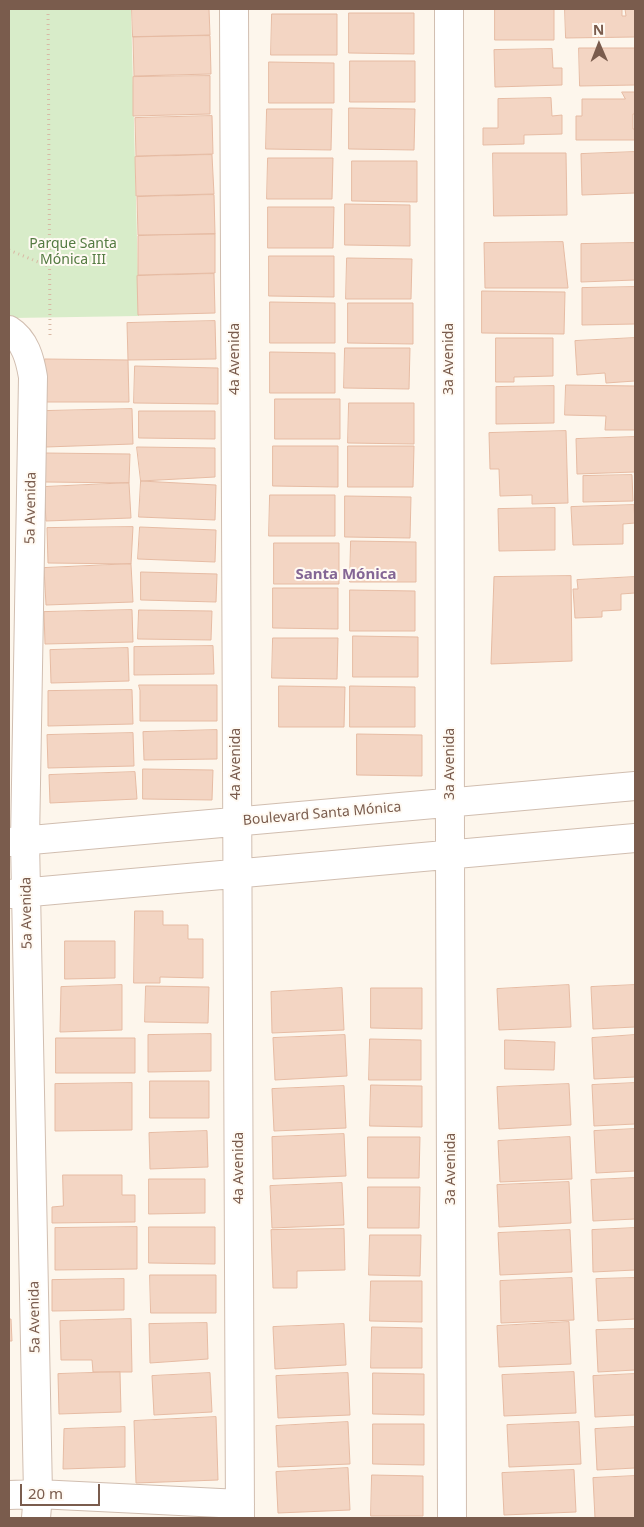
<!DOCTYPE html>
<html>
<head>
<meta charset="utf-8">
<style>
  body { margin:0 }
  #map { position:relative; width:644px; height:1527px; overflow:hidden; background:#fdf6ec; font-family:"Noto Sans",sans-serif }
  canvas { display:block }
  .frame { position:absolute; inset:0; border:10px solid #7a5c4d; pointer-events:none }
  .north { position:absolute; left:574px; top:20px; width:50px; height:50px; -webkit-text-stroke:4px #fffaf3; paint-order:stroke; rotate:359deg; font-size:14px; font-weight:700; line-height:20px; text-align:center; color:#7a5c4d }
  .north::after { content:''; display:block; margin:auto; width:18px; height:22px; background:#7a5c4d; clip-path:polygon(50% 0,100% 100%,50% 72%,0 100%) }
  .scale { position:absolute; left:20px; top:1484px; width:80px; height:22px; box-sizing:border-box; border:2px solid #7a5c4d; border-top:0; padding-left:6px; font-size:15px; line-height:18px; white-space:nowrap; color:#7a5c4d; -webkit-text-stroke:4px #fffaf3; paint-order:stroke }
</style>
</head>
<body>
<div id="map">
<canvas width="644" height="1527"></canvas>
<div class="frame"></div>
<div class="north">N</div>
<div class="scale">20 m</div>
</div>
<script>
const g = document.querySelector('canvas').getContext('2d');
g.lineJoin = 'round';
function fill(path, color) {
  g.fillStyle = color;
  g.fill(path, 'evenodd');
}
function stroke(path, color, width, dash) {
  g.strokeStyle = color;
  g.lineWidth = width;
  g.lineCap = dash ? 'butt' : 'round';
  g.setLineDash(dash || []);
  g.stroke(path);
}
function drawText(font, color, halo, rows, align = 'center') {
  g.font = font + ' "Noto Sans",sans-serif';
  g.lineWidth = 4;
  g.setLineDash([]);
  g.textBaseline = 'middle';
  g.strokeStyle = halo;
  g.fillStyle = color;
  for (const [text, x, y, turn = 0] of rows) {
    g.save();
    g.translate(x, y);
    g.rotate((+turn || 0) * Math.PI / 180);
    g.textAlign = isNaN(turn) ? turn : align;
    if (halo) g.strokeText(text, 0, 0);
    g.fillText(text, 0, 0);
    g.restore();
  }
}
const green = new Path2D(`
  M9,9H131L139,316L13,318L9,316Z`);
const building = new Path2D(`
  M132,9H209L210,35L133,37Z
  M495,9H554V40H495Z
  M565,9H622V16H626L625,9H635V37L566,38Z
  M349,13H414V54L349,53Z
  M272,14H337V55H271Z
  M210,36L211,74L134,76L133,37Z
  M579,48H635V85L580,86Z
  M552,49L553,68H562V85L495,87L494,50Z
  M350,61H415V102H350Z
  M269,62L334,63V103H269Z
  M210,76V114L133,116V77Z
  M622,92H635V114H633V129H635V140H576V116H582V99H625Z
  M551,98L552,116L562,115V134L524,135V144L483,145V128H498V99Z
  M349,108L415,109L414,150L349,149Z
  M267,109H332L331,150L266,149Z
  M212,116L213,154L136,156L135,118Z
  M635,152V193L582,195L581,154Z
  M493,153H566L567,215L494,216Z
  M212,155L214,194L136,196L135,157Z
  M268,158H333L332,199H267Z
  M352,161H417V202L352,201Z
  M214,195L215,234L138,235L137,197Z
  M345,204L410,205V246L345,245Z
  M268,207H334L333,248H268Z
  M215,234V273L138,275V236Z
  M563,242L568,288H485L484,243Z
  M635,243V280L581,282V244Z
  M269,256H334V297L269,296Z
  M347,258L412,259L411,299H346Z
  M214,274L215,313L138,315L137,276Z
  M635,287V324L582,325V288Z
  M482,291L565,292L564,334L482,333Z
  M270,302L335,303V343H270Z
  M348,303H413V344L348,343Z
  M215,321L216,359L128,360L127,323Z
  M496,338H553V376L514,377V382H496Z
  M635,338V381L606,383L605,373L577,375L575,341Z
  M345,348H410L409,389L344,388Z
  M270,352L335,353V393H270Z
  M45,359L128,360L129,402H45Z
  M135,366L218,368V404L134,403Z
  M566,385L635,386V430H605L606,416L565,415Z
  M554,386V423L496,424V387Z
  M275,399H340V439H275Z
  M349,403H414V444L348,443Z
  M132,409L133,444L46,447L45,411Z
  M139,411H215V439L139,438Z
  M566,431L568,503L532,504V495L500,496L499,469H490L489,433Z
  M635,437V472L577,474L576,439Z
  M273,446H338V487L273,486Z
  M348,446H414L413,487H348Z
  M137,447L215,448V477L141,481Z
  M44,453L130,454L129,483L45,482Z
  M632,475L633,501L583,502V476Z
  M141,481L216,485L215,520L139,517Z
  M129,483L131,518L46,521L44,487Z
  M270,495H335V536H269Z
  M345,496L411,497L410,538L345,537Z
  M634,505L635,523L623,524V544L573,545L571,507Z
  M555,508V550L499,551L498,509Z
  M133,527L131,564L48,563L47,528Z
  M140,527L216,530L215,562L138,559Z
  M351,541L416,542V582H350Z
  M274,543H339V584H274Z
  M131,564L133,602L46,605L44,568Z
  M141,572L217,574L216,602L141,600Z
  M571,576L572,661L491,664L494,577Z
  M635,577V593L621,594V610L602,611V617L575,618L573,589H578L577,580Z
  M273,588H338V629L273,628Z
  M350,590L415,591V631H350Z
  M132,610L133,642L45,644L44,612Z
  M139,610L212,611L211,640L138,639Z
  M353,636L418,637V677H353Z
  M273,638H338L337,679L272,678Z
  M213,646L214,674L134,675V647Z
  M128,648L129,681L51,683L50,650Z
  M139,685H217V721H140V691Z
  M279,686L345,687L344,727H279Z
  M350,686L415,687V727H350Z
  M132,690L133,724L48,726V691Z
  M217,730V759L144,760L143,732Z
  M133,733L134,766L48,768L47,735Z
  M357,734L422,735V776L357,775Z
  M143,769L213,770L212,800L143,799Z
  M135,772L137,799L50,803L49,775Z
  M135,911H163V925H188V939H203V978L160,977V983H134Z
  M65,941H115V978L65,979Z
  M122,985V1030L60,1032L61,987Z
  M569,985L571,1027L499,1030L497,989Z
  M635,985V1027L593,1029L591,987Z
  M146,986L209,987L208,1023L145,1022Z
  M342,988L344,1030L272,1033L271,992Z
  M371,988H422V1029L371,1028Z
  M211,1034V1071L148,1072V1035Z
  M345,1035L347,1076L275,1080L273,1038Z
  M635,1035V1077L594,1079L592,1038Z
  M56,1038H135V1073H56Z
  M370,1039L421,1040V1080H369Z
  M505,1040L555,1042L554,1070L505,1069Z
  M150,1081H209V1118H150Z
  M132,1083V1130L55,1131V1084Z
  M635,1083V1124L594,1126L592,1085Z
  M569,1084L571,1125L499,1129L497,1087Z
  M371,1085L422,1086V1127L370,1126Z
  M344,1086L346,1128L274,1131L272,1089Z
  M635,1129V1171L596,1173L594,1131Z
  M207,1131L208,1167L150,1169L149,1133Z
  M344,1134L346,1176L273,1179L272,1137Z
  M368,1137H420L419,1178H368Z
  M570,1137L572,1179L500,1182L498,1141Z
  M63,1175H122V1195H135V1222L52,1223V1207L63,1206Z
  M635,1178V1219L593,1221L591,1180Z
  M149,1179H205V1213L149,1214Z
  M569,1182L571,1223L499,1227L497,1185Z
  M342,1183L344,1225L272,1228L270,1186Z
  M368,1187H420L419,1228H368Z
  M137,1227V1269L55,1270V1228Z
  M149,1227H215V1264L149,1263Z
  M635,1228V1270L593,1272L592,1230Z
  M344,1229L345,1270L297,1271V1288H273L271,1230Z
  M570,1230L572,1272L500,1275L498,1233Z
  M370,1235H421L420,1276L369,1275Z
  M150,1275H216V1313H151Z
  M572,1278L574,1320L501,1323L500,1281Z
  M635,1278V1319L598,1321L596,1279Z
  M124,1279V1310L52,1311V1280Z
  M371,1281H422V1322L370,1321Z
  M9,1319H11L12,1341H9Z
  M131,1319L132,1372H93L92,1360H61L60,1321Z
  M569,1322L571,1364L499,1367L497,1326Z
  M207,1323L208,1359L150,1363L149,1324Z
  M344,1324L346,1365L275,1369L273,1327Z
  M372,1327L422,1328V1368H371Z
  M635,1329V1370L598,1372L596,1330Z
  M120,1372L121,1412L59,1414L58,1374Z
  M574,1372L576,1413L504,1416L502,1375Z
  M210,1373L212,1412L154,1415L152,1376Z
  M348,1373L350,1415L278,1418L276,1376Z
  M373,1373L424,1374V1415L373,1414Z
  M635,1374V1415L595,1417L593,1376Z
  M216,1417L218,1480L136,1483L134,1421Z
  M348,1422L350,1464L278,1467L276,1426Z
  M579,1422L581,1464L509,1467L507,1425Z
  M373,1424H424V1465L373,1464Z
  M125,1427V1467L63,1469L64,1429Z
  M635,1427V1468L597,1470L595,1429Z
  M348,1468L350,1510L278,1513L276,1472Z
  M574,1470L576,1512L504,1515L502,1473Z
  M372,1475L423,1476V1516H371Z
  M635,1476V1518H595L593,1478Z`);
const path = new Path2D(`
  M48,9L50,335
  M9,250L50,267`);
const minor = new Path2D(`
  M234,9L240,1518
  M449,9L450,854L452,1518
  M9,330C25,340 30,359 33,377L25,841L38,1494L36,1518
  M9,842L635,786
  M9,894L635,838
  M9,1495L38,1494L240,1504`);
const parkNames = [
  ["Parque Santa",73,244],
  ["Mónica III",73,260]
];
const streetNames = [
  ["4a Avenida",235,359,-90],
  ["3a Avenida",449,359,-90],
  ["5a Avenida",31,508,-89],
  ["4a Avenida",236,764,-90],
  ["3a Avenida",450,764,-90],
  ["Boulevard Santa Mónica",322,814,-5],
  ["5a Avenida",27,913,-91],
  ["4a Avenida",239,1168,-90],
  ["3a Avenida",451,1169,-90],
  ["5a Avenida",35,1317,-91]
];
const neighbourhoodNames = [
  ["Santa Mónica",346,575]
];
fill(green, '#d8ecc9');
fill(building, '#f3d5c3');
stroke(building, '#e6bba3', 1);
stroke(minor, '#d1beb0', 30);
stroke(path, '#d9b8a5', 3, [1, 4]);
stroke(minor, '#fff', 28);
drawText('14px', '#537a41', '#fffaf3', parkNames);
drawText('14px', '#7a5c4d', '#fffaf3', streetNames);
drawText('bold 15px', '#846695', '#fffaf3', neighbourhoodNames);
</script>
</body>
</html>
